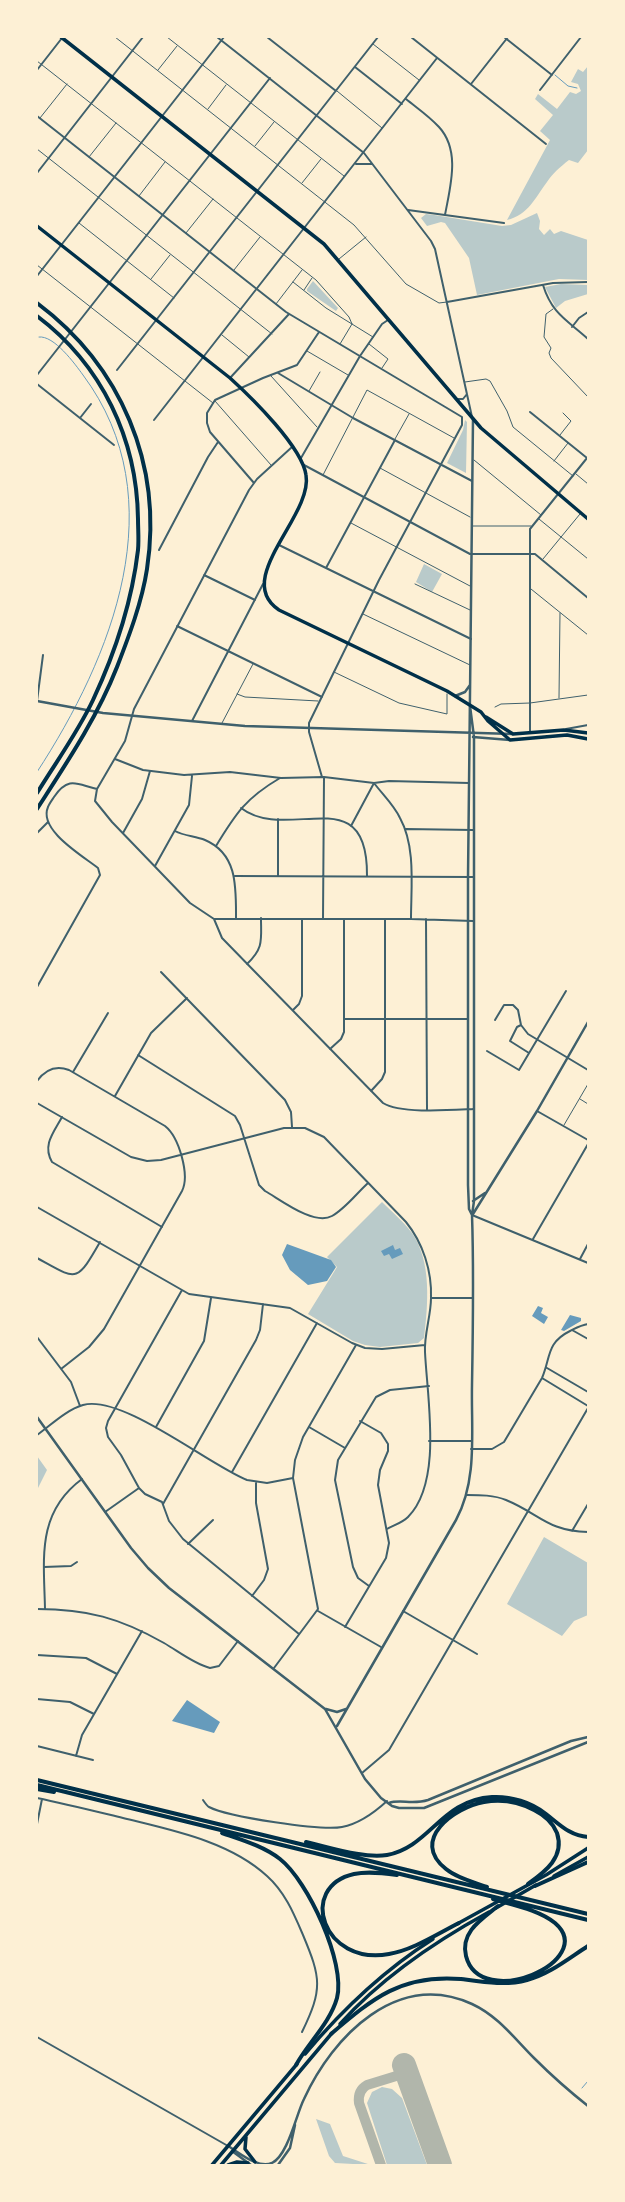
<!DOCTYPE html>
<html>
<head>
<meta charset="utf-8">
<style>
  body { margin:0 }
  #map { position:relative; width:625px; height:2202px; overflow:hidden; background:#fdf0d5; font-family:Georgia,serif }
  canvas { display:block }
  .frame { position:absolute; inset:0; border:38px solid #fdf0d5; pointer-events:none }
</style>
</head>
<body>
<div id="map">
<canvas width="625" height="2202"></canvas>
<div class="frame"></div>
</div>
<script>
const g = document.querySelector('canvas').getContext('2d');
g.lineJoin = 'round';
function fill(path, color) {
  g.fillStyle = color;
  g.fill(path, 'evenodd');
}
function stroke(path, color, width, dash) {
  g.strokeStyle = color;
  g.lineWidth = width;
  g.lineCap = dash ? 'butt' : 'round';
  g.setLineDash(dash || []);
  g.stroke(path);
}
const green = new Path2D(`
  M588,66V150L578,163L569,160C560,167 553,173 547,182C535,198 528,215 507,220L550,140L540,131L553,115L535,99L538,94L557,109L570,92L576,94L581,91L578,84L571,82L578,69L583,72Z
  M537,213L540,221L539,229L544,235L550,229L554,234L561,231L588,240V280L559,279L477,295L469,258L445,223L441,222L427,226L421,218L426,214L434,215L502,226L511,225Z
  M313,281L338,308L336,311L307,291V289Z
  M561,284L588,285V294L565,301L556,308L545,287Z
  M465,420L467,422L466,473L447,463L463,430Z
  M424,564L442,574L432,592L416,582Z
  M382,1202C392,1212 404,1222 412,1233C432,1262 428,1305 424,1338L418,1343L380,1347L365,1345L353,1341L308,1314L337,1267L327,1257Z
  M37,1456L47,1470L37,1490Z
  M544,1537L588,1563V1615L574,1621L562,1636L507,1604Z
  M382,2087L392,2089L402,2098L427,2165H387L367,2103L372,2092Z
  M316,2119L330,2124L343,2156L371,2165L335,2163L329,2156Z`);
const water = new Path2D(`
  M287,1244L331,1260L336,1267L327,1281L308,1285L290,1270L282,1255Z
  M393,1245L395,1250L400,1248L403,1254L392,1259L389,1254L384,1256L381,1251Z
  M538,1306L543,1308L541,1313L548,1317L544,1324L532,1316Z
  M570,1315L581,1318V1321L564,1331L561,1330Z
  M187,1700L220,1722L214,1733L172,1721Z`);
const stream = new Path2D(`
  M555,75L568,86L577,88
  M37,772C112,657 176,500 83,375C75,364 54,335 39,337
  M582,2088L588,2081`);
const taxiway = new Path2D(`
  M381,2165L359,2103C358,2095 360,2089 367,2085L406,2073`);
const runway = new Path2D(`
  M404,2065L440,2165`);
const service = new Path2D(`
  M115,37L354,225L406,284L439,303L447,302
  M167,37L344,176
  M373,44L419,80
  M37,61L316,280L349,317L352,324
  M158,70L177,46
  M337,91L382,128
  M208,109L226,85
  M40,118L67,84
  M255,146L274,122
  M37,149L272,334
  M89,157L116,123
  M302,183L321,159
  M139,196L165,162
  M79,223L174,298
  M186,233L213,199
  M339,259L366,237
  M37,265L213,403
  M234,270L260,237
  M151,279L170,255
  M293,282L326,308L373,337
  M304,290L312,278
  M276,304L302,270
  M553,309L546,314L544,337L551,348L549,353L551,358L588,397
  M222,335L249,357
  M340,344L352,324
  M369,344L388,359L382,368
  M307,351L348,375
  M271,376L317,427
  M465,382L486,379L490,381L507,411L513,427L573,476
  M309,391L320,372
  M215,401L271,465
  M560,435L571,421L563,413
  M395,439L409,414
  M474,460L541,515
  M554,461L568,443
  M380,468L470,517
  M576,474L588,484
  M323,475L367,390L454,438
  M539,519L588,559
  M351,523L470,586
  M472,526H531
  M543,559L580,514
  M415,584L470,610
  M531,589L588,635
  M363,614L470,665
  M334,672L399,703L447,714V694
  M237,694L245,697L318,701
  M559,698L560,613
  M495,707L501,704L530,703L588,695
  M222,723L253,664
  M580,1099L588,1104
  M564,1125L588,1084`);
const minor = new Path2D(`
  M217,37L364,153L431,241L435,249L472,417
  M267,37L336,91
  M411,37L546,144
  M504,37L552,75
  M355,67L402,104
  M37,70L62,38
  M471,84L508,37
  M540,90L581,37
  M406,99C417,108 429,116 439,127C461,151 450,187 445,215
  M37,116L286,312L462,417V425L379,580L309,723V732L322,777
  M356,164H372
  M37,173L143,37
  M408,210L504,223
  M37,276L224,37
  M543,285C552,314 567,320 588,339
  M447,302L553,283L588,282
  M572,327L579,318L588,312
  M117,370L378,37
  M278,373L353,418L472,481
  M37,375L270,78
  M230,378L289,314
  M37,384L114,445
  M457,399H463L467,394
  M80,418L91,404
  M154,420L437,58
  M292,447L257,479L249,490L134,709L125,741L97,789L95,801L112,822L190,903L214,919H411L473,921
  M301,458L360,356L382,324L388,320
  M304,465L470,554H535L588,598
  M254,483L210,432L207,423V413L215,400L263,378L297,365L319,332
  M279,545L471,639
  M159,550L208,457L218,442
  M326,568L395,440
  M204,575L255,600
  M177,626L322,697
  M588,695V677
  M37,701L43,655
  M192,721L263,584
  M566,729L588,725
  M530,733V529L587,458L530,412
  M115,759L143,770L184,775L230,772L281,778L324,777L374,783L389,781L469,783
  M241,808C288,844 368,777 367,876
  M351,826L374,783C383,795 394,805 400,818C416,847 411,887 411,919
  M406,829L473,830
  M175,831C184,836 195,836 205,840C238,854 236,888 236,919
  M37,833L48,822
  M123,833L142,799L150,771
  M216,846C236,813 246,798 280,778
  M155,866L189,805L192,776
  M235,876L473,877
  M278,876V819
  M214,919L222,938L383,1103C400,1114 452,1110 474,1109
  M323,919L324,777
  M426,919L427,1110
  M247,964C264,948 261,940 261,918
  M161,972L285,1100L291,1112L292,1127
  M37,987L100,875L98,868C83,856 38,830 48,807C49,804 52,800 54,797C69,775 78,785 97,789
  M293,1010L299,1004L302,996V919
  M344,1019H467
  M495,1020L504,1005H513L518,1010L521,1025L528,1034L588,1070
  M521,1025L517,1027L510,1041L529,1053
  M330,1049L341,1039L344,1032V919
  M487,1051L519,1070L566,991
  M138,1055L235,1116L240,1125L259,1185L265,1191C281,1200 314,1226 332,1216C345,1209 357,1193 368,1183
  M73,1072L108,1013
  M37,1081C45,1070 56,1065 69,1070L165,1126C179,1137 190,1175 182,1191L104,1329L89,1347L61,1369
  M371,1091L382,1079L385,1072V919
  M115,1096L151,1033L187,998
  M37,1103L131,1157L147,1161L161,1160L284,1128H305L324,1137L406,1222C423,1243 432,1271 431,1298C431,1316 424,1334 425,1352C427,1397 443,1482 408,1517C402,1523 394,1525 387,1529
  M537,1111L588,1140
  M62,1117C54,1132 42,1145 52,1162L162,1227
  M37,1207L189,1294L290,1308L352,1343L365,1348L382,1349L425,1345
  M472,1215L588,1263
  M533,1239L588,1144
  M37,1258C77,1280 76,1284 100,1242
  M580,1259L588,1244
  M182,1290L108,1421L106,1428L108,1437L121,1455L139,1488L145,1494L162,1502L169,1521L183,1539L299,1634
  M431,1298H473
  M572,1330L588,1339
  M37,1337L71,1382L80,1406
  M547,1368L588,1392
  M542,1378L588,1406
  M156,1427L204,1341L211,1298
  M309,1427L345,1448
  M37,1435C51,1425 66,1410 83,1405C122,1394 209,1465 247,1480L267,1483L293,1478
  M429,1441H472
  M471,1449H492L504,1442L542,1378C551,1357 546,1343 570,1331C576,1328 581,1325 588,1324
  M232,1472L317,1323
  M467,1495C480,1495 494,1495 506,1500C540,1514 547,1531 588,1532
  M163,1504L256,1340L260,1330L263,1304
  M105,1512L139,1488
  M572,1531L588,1504
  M188,1544L213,1520
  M44,1567L71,1566L77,1562
  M369,1586L358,1578L353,1567L335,1480L338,1460L376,1397L390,1390L429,1386
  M252,1596L264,1580L268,1569L256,1503V1483
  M37,1609C87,1609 120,1618 164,1643C178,1651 194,1664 210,1668L219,1666L238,1641
  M45,1609C44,1559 36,1513 82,1479
  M318,1611L381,1647
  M403,1611L477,1654
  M345,1627L386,1558L389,1543L378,1485L380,1470L388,1451V1444L381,1433L360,1421
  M37,1655L86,1658L117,1674
  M274,1668L318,1609L293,1478L295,1460L303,1437L356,1345
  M37,1699L70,1702L94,1714
  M37,1746L93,1760
  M76,1756L82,1735L142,1631
  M362,1773L389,1750L588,1408
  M37,1798C66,1804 94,1811 123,1818C171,1830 229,1841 267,1876C285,1892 294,1914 303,1935C321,1978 323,1989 302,2032
  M203,1800C205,1803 207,1806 209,1807C228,1817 322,1831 342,1827C358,1824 375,1812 387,1801
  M37,1824L42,1799
  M37,2037L228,2146`);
const tertiary = new Path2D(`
  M455,696L465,692L470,685
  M37,701L103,713L245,726L513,734
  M473,737L510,740
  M473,1201L485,1193
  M473,1214L537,1111L588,1022
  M472,1215L469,1209L468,1185V877L473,419
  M37,1417L131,1548L148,1568L169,1588L325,1709L365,1779L381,1798L392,1806L399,1808H424L588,1742
  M326,1709L337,1712L346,1709
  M337,1726L456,1520C478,1480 471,1430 472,1385C473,1329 474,1272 472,1215L474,1201V737L470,706
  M389,1803C400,1799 413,1805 428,1800L571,1741L588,1737
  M228,2146C240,2153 258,2169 272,2163C288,2155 296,2115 304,2099C333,2036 397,1970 472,2004C498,2016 514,2038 534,2058C551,2075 569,2091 588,2106
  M232,2151L251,2165
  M278,2165L290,2148L295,2125`);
const primary = new Path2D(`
  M61,37L324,244L481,428L588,519
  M37,226L230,378C252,398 302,447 306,475C313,516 232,579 279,610L447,691L481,712L488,721L510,740L567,735L588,739
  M486,717L513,734L564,730L588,733
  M554,1876L588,1857
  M496,1908L536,1885
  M457,1924L546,1875L588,1848
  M340,2024C382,1977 434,1942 489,1912
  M305,2054C342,2010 384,1970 433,1939
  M246,2137L245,2149L255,2162
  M212,2165L297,2064
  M221,2165L332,2033
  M228,2165L237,2162L248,2163`);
const motorway = new Path2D(`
  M37,303C121,366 163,464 147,569C142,602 129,636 117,667C97,718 66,764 37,809
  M37,316C102,365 137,439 138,519C138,529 139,540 138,550C132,601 115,653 93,700C78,732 56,762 37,793
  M37,1780L588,1914
  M37,1785L588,1920
  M37,1789L54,1792
  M222,1833C242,1840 263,1846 280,1859C308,1881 346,1963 337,1998C330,2023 308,2043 296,2065
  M306,1842C329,1847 364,1859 387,1855C430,1847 441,1800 492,1797C511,1796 531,1802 546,1814C559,1824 570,1836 588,1837
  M397,1875C383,1873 368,1871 354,1874C297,1887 323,1966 389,1954C413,1950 437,1934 459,1923
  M535,1886L588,1862
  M487,1887C473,1882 457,1878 446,1869C409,1840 455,1807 484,1802C501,1799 519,1802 534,1810C544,1815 553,1823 557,1833C565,1857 545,1872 528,1884
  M493,1899C513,1905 539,1910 555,1923C599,1961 480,2012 466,1956C460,1932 482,1919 498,1906
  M331,2034C373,1998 402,1974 461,1979C483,1982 505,1986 527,1980C550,1974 569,1958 588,1946`);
fill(green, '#b9caca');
fill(water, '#669bbc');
stroke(stream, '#669bbc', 1);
stroke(taxiway, '#b1b6ab', 10);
stroke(runway, '#b1b6ab', 24);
stroke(service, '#3f606c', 1);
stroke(minor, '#3f606c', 2);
stroke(tertiary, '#3f606c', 2.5);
stroke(primary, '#003049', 3.5);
stroke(motorway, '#003049', 4);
</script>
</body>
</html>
